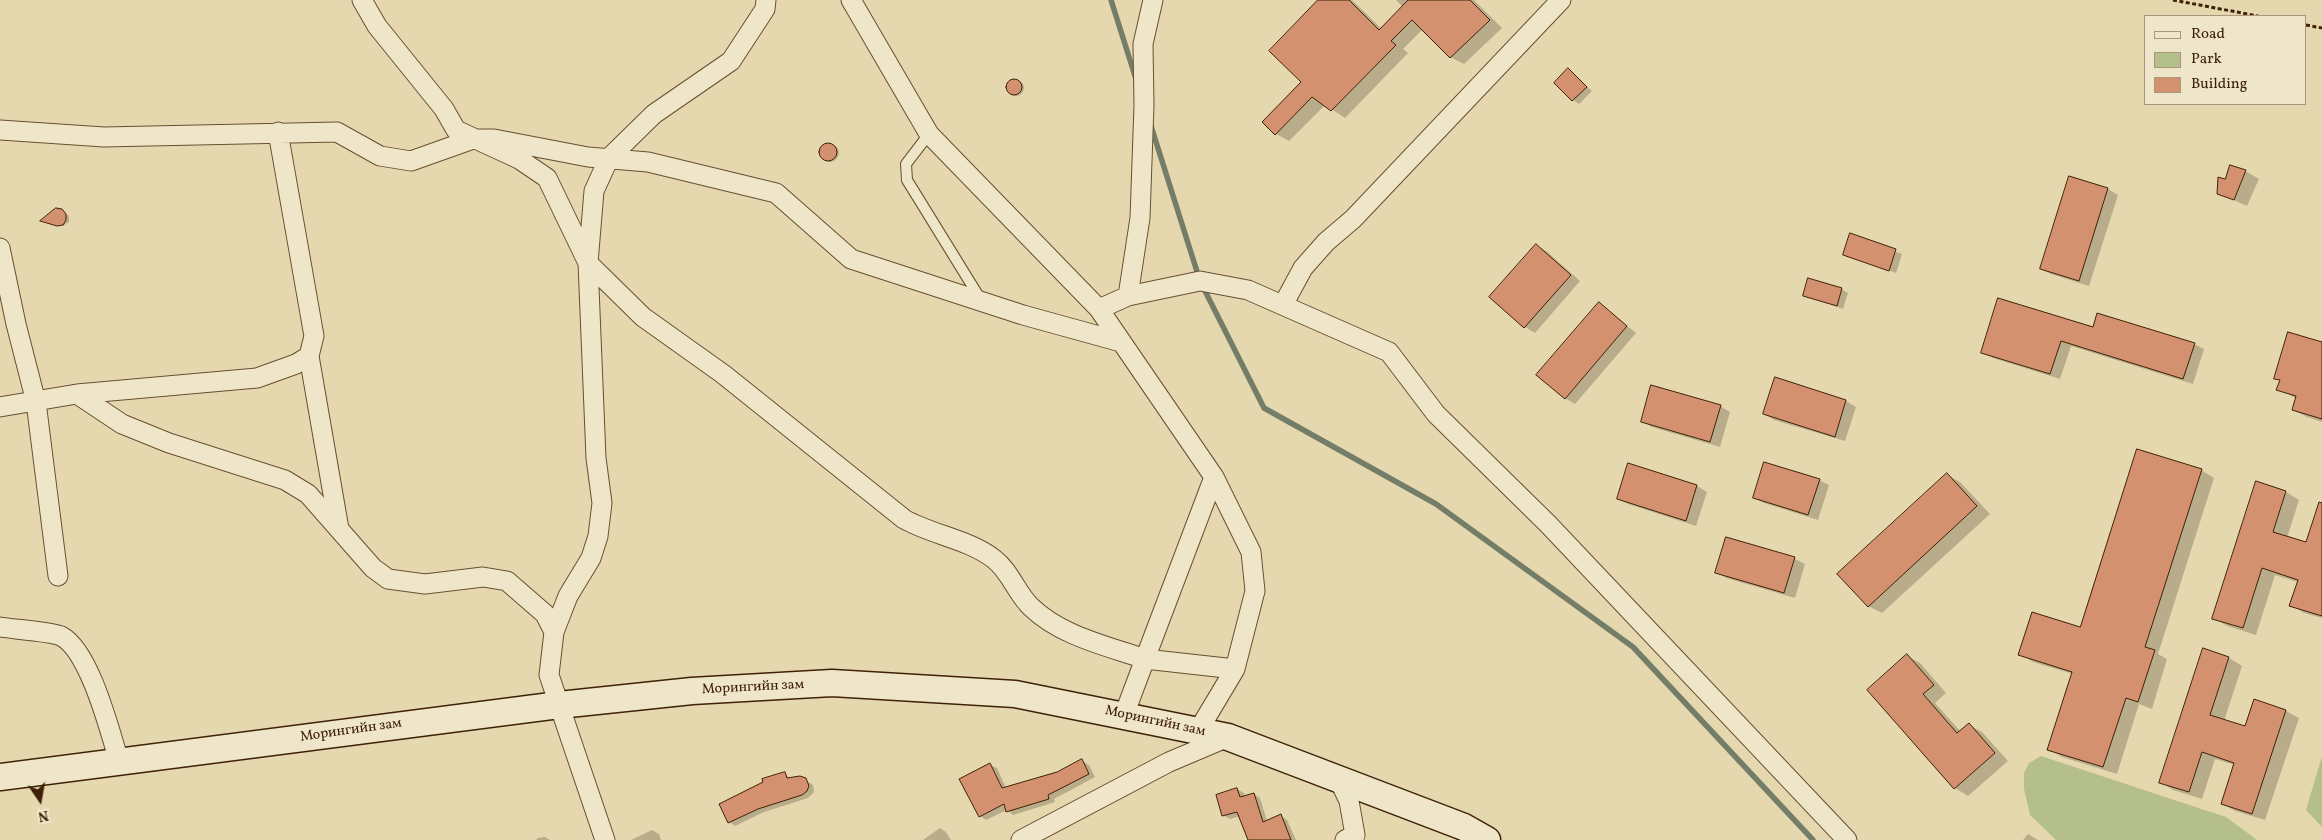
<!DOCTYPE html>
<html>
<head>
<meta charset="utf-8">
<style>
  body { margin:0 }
  #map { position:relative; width:2322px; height:840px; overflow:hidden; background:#e6d8ae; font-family:Vollkorn,serif }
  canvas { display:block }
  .legend { position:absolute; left:2144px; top:15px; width:162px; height:90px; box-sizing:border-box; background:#efe6ca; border:1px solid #a8977c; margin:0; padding:6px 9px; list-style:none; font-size:15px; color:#3e2106 }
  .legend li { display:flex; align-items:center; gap:10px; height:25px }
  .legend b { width:25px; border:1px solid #a8977c }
  .north { position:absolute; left:15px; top:775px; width:50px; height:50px; -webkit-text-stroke:4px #efe6ca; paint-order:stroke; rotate:168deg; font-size:14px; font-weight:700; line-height:20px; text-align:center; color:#3e2106 }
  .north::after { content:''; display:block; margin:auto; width:18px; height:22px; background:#3e2106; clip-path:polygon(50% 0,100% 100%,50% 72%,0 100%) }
</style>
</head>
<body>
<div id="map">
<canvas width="2322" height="840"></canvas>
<ul class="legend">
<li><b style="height:6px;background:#efe6ca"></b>Road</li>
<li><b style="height:14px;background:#b4bf8b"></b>Park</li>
<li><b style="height:14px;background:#d39170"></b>Building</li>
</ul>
<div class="north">N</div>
</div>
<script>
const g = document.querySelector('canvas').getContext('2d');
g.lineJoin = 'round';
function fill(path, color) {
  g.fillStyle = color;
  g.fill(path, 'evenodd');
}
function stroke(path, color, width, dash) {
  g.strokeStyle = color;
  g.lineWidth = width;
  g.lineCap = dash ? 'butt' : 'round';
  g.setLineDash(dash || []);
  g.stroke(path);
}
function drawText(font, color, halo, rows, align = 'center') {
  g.font = font + ' Vollkorn,serif';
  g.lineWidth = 4.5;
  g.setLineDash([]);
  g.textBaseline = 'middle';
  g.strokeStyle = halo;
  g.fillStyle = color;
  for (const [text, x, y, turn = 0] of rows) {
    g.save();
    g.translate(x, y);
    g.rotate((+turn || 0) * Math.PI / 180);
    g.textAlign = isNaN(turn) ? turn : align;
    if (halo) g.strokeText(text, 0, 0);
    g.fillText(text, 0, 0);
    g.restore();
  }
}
const green = new Path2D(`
  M2041,756L2226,817L2257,840H2056L2030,815L2024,789V773L2029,763Z
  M2322,756V827L2306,810Z`);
const shadow = new Path2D(`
  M1320,0H1352L1382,29L1403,7L1396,0H1474L1502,28L1464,64L1450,57L1423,29L1403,49L1408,53L1345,118L1325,105L1289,141L1276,134L1303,82Z
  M1568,70L1592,91L1579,104L1573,100Z
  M1008 88a8 8 0 1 1 16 0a8 8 0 1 1-16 0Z
  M821 153a9 9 0 1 1 18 0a9 9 0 1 1-18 0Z
  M2245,171L2259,179L2247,206L2218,193Z
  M2070,178L2108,189L2118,195L2089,286L2051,274L2041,269Z
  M62,211L69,216V222L63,226L44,222Z
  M1851,235L1902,254L1896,273L1844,254Z
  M1536,246L1546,251L1580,281L1535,333L1525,327L1491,297Z
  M1841,289L1848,293L1843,309L1804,295Z
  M1599,303L1636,333L1575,404L1565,398Z
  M2094,329L2194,344L2204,349L2193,384L2071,346L2060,379L1993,358L1983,352Z
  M2322,343V422L2307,417L2293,410L2297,399L2278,389L2281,381L2275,378Z
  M1775,379L1846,401L1856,407L1845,441L1774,420L1764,414Z
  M1720,406L1730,412L1720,447L1652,427L1642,421Z
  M1629,465L1697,486L1707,492L1696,526L1628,504L1618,499Z
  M2201,470L2214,478L2158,654L2167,659L2152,709L2139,704L2117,774L2062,757L2049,749L2073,674L2033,662L2020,654L2081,629Z
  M1947,475L1960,482L1990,514L1882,613L1868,606Z
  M1819,480L1829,485L1818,520L1764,503L1754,498Z
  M2286,492L2299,500L2287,538L2307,544L2320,502L2322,503V618L2304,613L2291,605L2298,582L2275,575L2256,635L2227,626L2214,618Z
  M1727,538L1795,559L1805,564L1795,598L1726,578L1717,572Z
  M2204,650L2229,658L2242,666L2224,721L2246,728L2286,711L2299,718L2265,820L2235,811L2222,803L2235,765L2215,759L2202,799L2173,790L2160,782Z
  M1907,656L1920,663L1946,693L1935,703L1961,732L1969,725L1982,732L2008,761L1968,796L1955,788Z
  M1082,761L1089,765L1095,777L1054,799L1055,802L1013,815L1007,810L986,820L980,816L990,765L997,768L1006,788L1057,773Z
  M785,774L791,779L800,777L813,785L814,792L808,798L764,812L735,826L729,822Z
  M1237,789L1244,793L1245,797L1254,794L1260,798L1267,821L1281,816L1287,820L1296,840H1250L1240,816L1230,819L1223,815Z
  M940,828L946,832L951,840H923Z
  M652,830L659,834L661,840H631Z
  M2028,834L2038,840H2023Z
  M545,837L550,840H536L538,838Z`);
const stream = new Path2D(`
  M1111,0L1136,79
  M1151,126L1200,281L1264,408L1436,504L1633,647L1813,840`);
const building = new Path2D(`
  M1318,0H1349L1379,30L1408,0H1470L1490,20L1450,58L1412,20L1391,41L1396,45L1331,111L1312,97L1275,135L1262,122L1301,82L1269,51Z
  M1568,68L1587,87L1572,101L1554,83Z
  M1006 87a8 8 0 1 1 16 0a8 8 0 1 1-16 0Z
  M819 152a9 9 0 1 1 18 0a9 9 0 1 1-18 0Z
  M2230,165L2246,170L2234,200L2217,194L2218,177L2225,179Z
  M2069,176L2108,188L2079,281L2040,269Z
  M56,208L62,209L66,214V220L63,225L57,226L40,221Z
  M1850,233L1896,249L1889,271L1843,255Z
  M1536,244L1571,275L1524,328L1489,297Z
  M1808,278L1842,288L1837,306L1803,296Z
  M1998,298L2093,327L2097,313L2195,343L2183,379L2061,341L2050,374L1981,353Z
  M1599,302L1627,326L1565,399L1536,375Z
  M2288,332L2322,342V419L2292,410L2296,396L2276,390L2280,380L2274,379Z
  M1775,377L1846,400L1835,437L1763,414Z
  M1651,385L1721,405L1710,442L1641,422Z
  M2137,449L2202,469L2145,647L2155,650L2138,702L2126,698L2103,767L2047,750L2072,672L2018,655L2032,612L2080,627Z
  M1764,462L1820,479L1808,515L1753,498Z
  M1628,463L1697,485L1686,521L1617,499Z
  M1947,473L1977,506L1868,607L1837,574Z
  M2256,481L2286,491L2273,532L2306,542L2319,502L2322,503V616L2289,606L2298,580L2262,568L2243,628L2212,619Z
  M1726,537L1795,557L1784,593L1715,573Z
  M2203,648L2229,657L2210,715L2245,726L2254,699L2286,710L2252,814L2221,804L2234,763L2202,752L2189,792L2159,783Z
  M1907,654L1934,685L1923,694L1957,733L1969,723L1995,753L1954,789L1867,690Z
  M1082,759L1089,774L1048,795L1049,799L1006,812L1004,804L979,817L959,779L990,763L1002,788L1057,772Z
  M785,772L787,778L800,776L806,778L809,786L807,791L802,795L758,809L728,823L719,804L763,782L762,779Z
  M1237,788L1240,797L1254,793L1263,822L1281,814L1291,840H1248L1237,812L1222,816L1216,795Z`);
const path = new Path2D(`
  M2173,0L2258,16
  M2306,25L2322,28`);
const lane = new Path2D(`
  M929,134L906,164L907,180L981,300`);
const street = new Path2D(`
  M362,0L377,26L444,109L456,130L519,159L547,178L588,263L643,317L723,374L904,519C932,535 968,539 994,559C1010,571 1017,594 1031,607C1061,636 1107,646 1145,659L1214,477
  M851,0L929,134L1099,309L1214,477L1251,552L1255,591L1235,669L1198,731
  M0,130L104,137L337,132L380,156L411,161L473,139H494L588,157L648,162L776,193L851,259L1023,315L1121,342
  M0,248L16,324L36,402L58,576
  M1128,296L1140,218L1144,105L1143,44L1153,0
  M1283,305L1303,268L1326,242L1353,219L1561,0
  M1099,309L1128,296L1200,281L1248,290L1389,352L1436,414L1548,524L1847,840
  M309,356L339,529
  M77,394L122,424L169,443L285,480L308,494L373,568L388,579L425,584L483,577L507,581L545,614L554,632
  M0,407L77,394L257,378L296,364L309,356L314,336L278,132
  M0,627C12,629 53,632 61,636C90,651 110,732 119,761
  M1124,715L1145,659L1235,669
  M1339,780L1349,801L1355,835L1345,840
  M605,840L549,675L554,632L568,596L591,558L598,536L602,503L596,458L588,263L594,191L609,158L654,114L731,61L765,9L766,0
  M1021,840L1169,762L1228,737`);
const secondary = new Path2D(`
  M0,777L559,705L692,691L832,683L1015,694L1228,737L1464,827L1487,840`);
const streetNames = [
  ["Морингийн зам",753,688,-3],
  ["Морингийн зам",1155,722,12],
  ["Морингийн зам",351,731,-8]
];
fill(green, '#b4bf8b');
fill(shadow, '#0003');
stroke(stream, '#737d68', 5.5);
fill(building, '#d39170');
stroke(building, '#3e2106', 1);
stroke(lane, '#684f30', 12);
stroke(street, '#684f30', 21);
stroke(secondary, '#3e2106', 29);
stroke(path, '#3e2106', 3, [4, 2.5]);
stroke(lane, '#efe6ca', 10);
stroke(street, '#efe6ca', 19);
stroke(secondary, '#efe6ca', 26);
drawText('14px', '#3e2106', '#efe6ca', streetNames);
</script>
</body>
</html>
